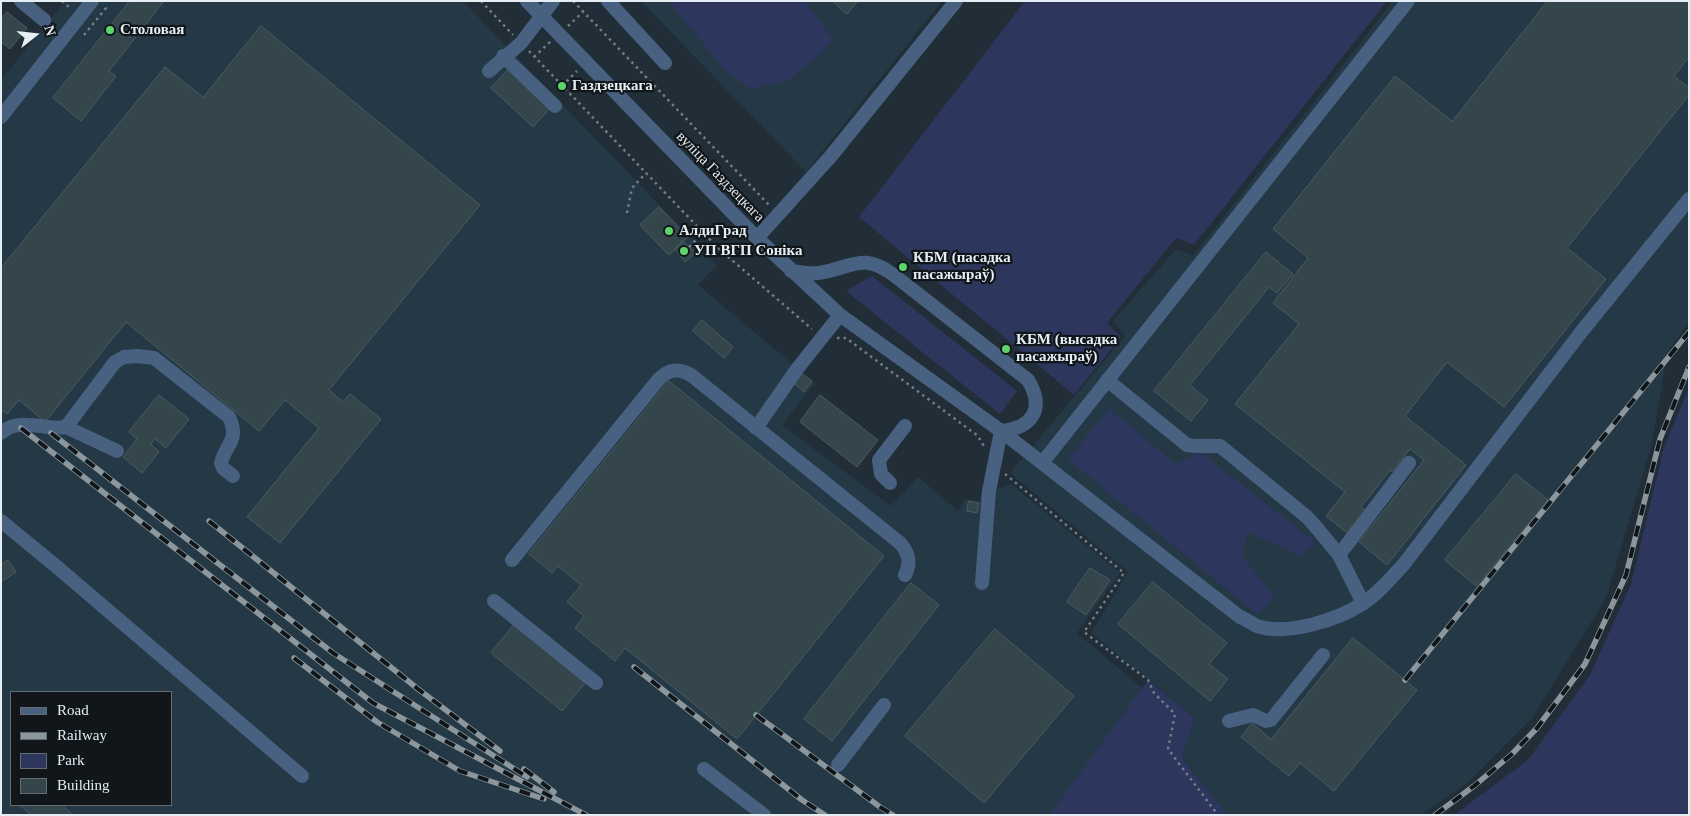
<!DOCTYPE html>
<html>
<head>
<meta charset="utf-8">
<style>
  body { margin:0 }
  #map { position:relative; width:1690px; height:816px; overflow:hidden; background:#212e37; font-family:"Times New Roman",serif }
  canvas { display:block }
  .frame { position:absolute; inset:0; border:2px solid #e5eef3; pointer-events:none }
  .legend { position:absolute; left:10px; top:691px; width:162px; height:115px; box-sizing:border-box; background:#101619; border:1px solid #656c70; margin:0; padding:6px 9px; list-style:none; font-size:15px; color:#e5eef3 }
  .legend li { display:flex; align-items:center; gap:10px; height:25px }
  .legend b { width:25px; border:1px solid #656c70 }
  .north { position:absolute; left:10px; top:10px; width:50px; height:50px; -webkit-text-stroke:4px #101619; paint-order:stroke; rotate:74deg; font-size:14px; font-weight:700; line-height:20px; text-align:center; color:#e5eef3 }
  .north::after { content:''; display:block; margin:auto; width:18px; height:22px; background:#e5eef3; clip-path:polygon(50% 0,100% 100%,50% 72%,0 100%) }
</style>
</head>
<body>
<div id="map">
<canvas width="1690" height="816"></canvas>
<div class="frame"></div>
<ul class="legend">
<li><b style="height:6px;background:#486180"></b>Road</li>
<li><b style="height:6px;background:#8b969d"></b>Railway</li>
<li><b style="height:14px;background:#2d365c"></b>Park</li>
<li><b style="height:14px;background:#34454b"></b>Building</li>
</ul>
<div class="north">N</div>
</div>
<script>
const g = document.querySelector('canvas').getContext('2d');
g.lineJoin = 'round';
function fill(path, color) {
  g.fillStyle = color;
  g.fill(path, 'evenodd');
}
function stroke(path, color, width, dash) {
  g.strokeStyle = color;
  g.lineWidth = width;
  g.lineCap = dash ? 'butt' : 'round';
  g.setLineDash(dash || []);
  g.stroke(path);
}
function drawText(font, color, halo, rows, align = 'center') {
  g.font = font + ' "Times New Roman",serif';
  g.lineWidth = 4.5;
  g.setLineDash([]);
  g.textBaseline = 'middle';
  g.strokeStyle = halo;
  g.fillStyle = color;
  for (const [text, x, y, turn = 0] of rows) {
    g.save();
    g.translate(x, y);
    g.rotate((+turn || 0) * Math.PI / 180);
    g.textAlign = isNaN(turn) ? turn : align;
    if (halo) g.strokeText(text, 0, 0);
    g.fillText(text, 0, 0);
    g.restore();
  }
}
const built = new Path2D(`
  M65,1H463L717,265L698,285L815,383L782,425L891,506L918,477L958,511L966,499L979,502L981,494L1011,484L1120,573L1077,633L1143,689L1049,815H1V80ZM11,692H171V805H11Z
  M641,1H942L806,172Z
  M1393,1H1689V323L1668,351L1651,447L1606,598L1533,717L1468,782L1421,815H1228L1182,758L1195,718L1091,633L1128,572L1010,473L1125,336L1113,321L1176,249L1193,256Z`);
const green = new Path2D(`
  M668,1H805L833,39L823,51L788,81L751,89L727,73Z
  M1025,1H1387L1194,245L1176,238L1107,323L1121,337L1074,395L859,217Z
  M872,276L1017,391L1000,414L846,291Z
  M1689,388V815H1454L1528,760L1590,675L1631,584L1664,447Z
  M1109,409L1176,464L1199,451L1315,542L1302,556L1249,533L1241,554L1275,597L1258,615L1068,459Z
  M1148,680L1195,718L1182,758L1228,815H1049Z`);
const building = new Path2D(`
  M130,1H164L109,71L116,76L81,121L53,98Z
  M833,1H858L847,14Z
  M1548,1H1689V57L1674,76L1689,88V95L1567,248L1606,279L1504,407L1447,362L1405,416L1466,465L1387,565L1359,542L1424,460L1410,449L1392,472L1390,470L1361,507L1365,510L1347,533L1326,516L1345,492L1235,404L1299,324L1273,303L1308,258L1273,229L1395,76L1452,121Z
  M7,12L27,28L10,49L1,42V19Z
  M261,26L480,205L329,390L343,402L350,394L381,419L280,543L247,517L319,428L285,400L259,431L126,322L45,422L19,400L7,414L1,410V268L165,67L203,97Z
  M510,68L552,106L533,127L491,88Z
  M659,207L688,237L669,255L640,225Z
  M683,241L695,253L685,262L675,249Z
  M1266,252L1293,274L1277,293L1269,287L1190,385L1208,400L1191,421L1154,391Z
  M702,320L733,347L724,358L693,331Z
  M801,373L812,381L804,392L794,383Z
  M669,381L884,556L737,739L625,648L615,661L575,628L584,616L567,602L581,585L558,566L552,573L529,554Z
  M159,395L189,419L166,448L155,439L151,444L159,452L142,473L123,457L137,439L129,432Z
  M820,395L878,440L857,467L800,422Z
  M1516,474L1548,500L1476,586L1445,560Z
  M969,501L979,503L977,513L967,511Z
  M8,560L16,572L1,582V565Z
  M1090,568L1110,580L1086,615L1067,602Z
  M1153,582L1227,643L1209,664L1228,679L1210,701L1118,624Z
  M911,583L939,605L832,741L804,719Z
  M514,625L585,683L562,711L491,653Z
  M995,629L1074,696L984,803L905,736Z
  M1353,638L1417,690L1334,791L1300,763L1289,776L1241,737L1252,723L1271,739Z
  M20,805H62L73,815H32Z`);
const path = new Path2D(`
  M62,1L70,8
  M481,1L513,35
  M573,1L770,206
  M568,26L583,12
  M84,35L106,8L103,5
  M529,51L719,249L812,329
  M534,57L551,41
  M562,86L577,71
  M627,213L632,188L646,173
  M689,247L703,233
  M837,338H846L978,436L985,448
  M1005,474L1124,573L1084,632L1148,680L1154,693L1175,714L1168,749L1218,815`);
const minor = new Path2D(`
  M21,1L44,20
  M527,1L757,238L840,315L1001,431L1240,617C1246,619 1252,624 1257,626C1287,636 1337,620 1362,604C1378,594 1391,578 1404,564L1582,331L1689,199
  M608,1L665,63
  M503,56L555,106
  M489,71L521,43L553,1
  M1,117L92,1
  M757,238L831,156L956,1
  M791,271C800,272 809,274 818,273C853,268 862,251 895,276L1028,380C1045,408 1033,428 1001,431
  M1107,380L1187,445L1195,446H1220L1307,517L1316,527L1339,555L1363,603
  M66,427L117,451
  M756,428L797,369L840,315
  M1,433C20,416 44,431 66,427L115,362L124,357L137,356L154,358L229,417C240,441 226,443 221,463L223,468L233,476
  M1042,463L1408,1
  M890,483L881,474L879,460L905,426
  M1,521L57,567L302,776
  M1339,555L1409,463
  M512,560L659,379C669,369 678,368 691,375L900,543C909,553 911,563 905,575
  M982,583L989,491L1001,431
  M494,601L596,683
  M1229,721L1253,715L1266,721L1271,720L1323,655
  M838,765L884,705
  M704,769L764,815`);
const rail = new Path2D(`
  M21,428L373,703L586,815
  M51,433L333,653L527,777
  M209,521L418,689L500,751
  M294,658L377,722L460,771L544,799
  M634,667L802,800L825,815
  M1405,680L1689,332
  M756,715L880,807L893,815
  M524,769L554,792
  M1435,815L1474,786L1512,754L1537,728L1585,664L1626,575L1660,439L1689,367`);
const markers = [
  [110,30,5,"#5dd56c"],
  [562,86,5,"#5dd56c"],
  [669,231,5,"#5dd56c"],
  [684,251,5,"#5dd56c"],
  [903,267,5,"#5dd56c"],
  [1006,349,5,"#5dd56c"]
];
const poiNames = [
  ["Столовая",120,30],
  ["Газдзецкага",572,86],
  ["АлдиГрад",679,231],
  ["УП ВГП Соніка",694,251],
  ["КБМ (пасадка",913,258],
  ["пасажыраў)",913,275],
  ["КБМ (высадка",1016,340],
  ["пасажыраў)",1016,357]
];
const streetNames = [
  ["вуліца Газдзецкага",720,177,46]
];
fill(built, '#243845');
fill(green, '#2d365c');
fill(building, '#34454b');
stroke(building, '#4a5c62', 1);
stroke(path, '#737f86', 2.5, [2.5, 4]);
stroke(minor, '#486180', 14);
stroke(rail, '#8b969d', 5.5);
stroke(rail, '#101619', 4, [11]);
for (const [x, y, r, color] of markers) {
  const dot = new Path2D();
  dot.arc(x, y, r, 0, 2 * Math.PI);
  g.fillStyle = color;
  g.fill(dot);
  stroke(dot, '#101619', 2);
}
drawText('bold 15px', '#e5eef3', '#101619', poiNames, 'left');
drawText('15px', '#e5eef3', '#101619', streetNames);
</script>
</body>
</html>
